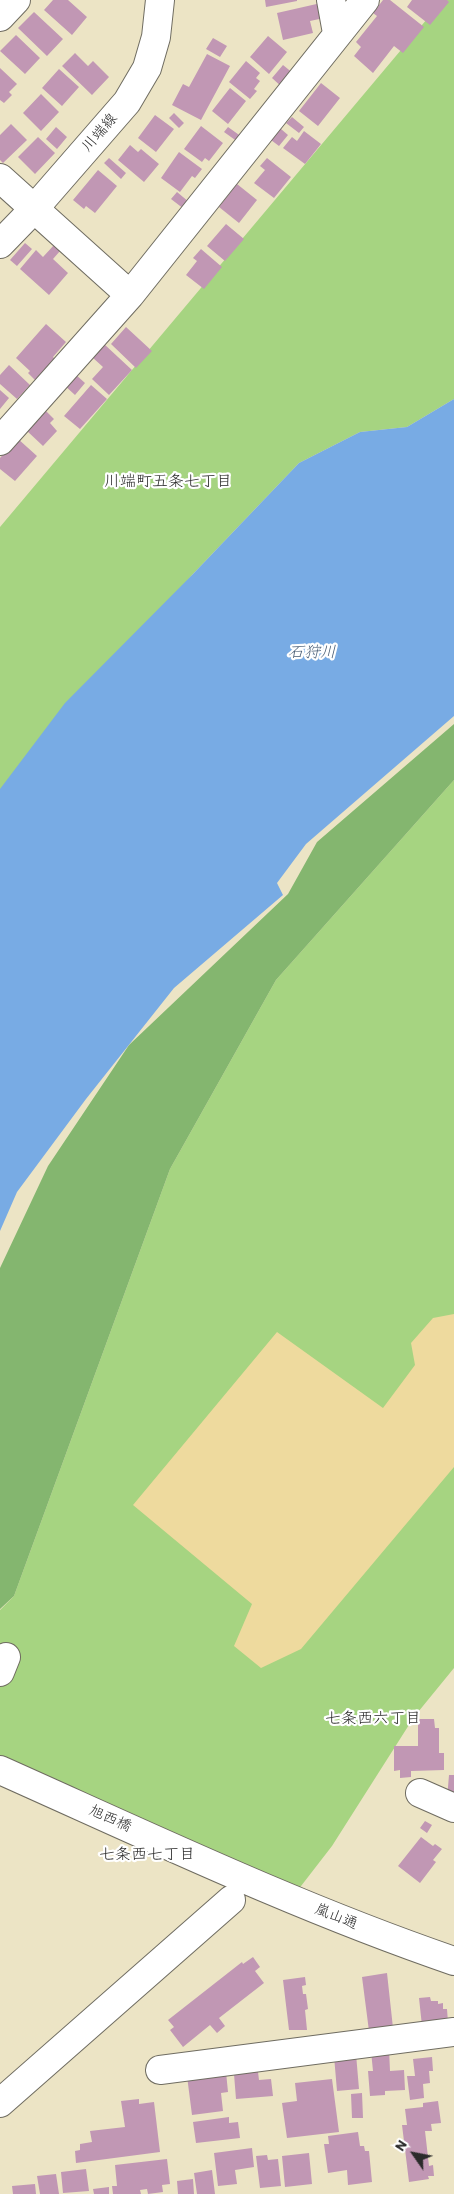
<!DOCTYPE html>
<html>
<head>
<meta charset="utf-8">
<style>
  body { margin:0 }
  #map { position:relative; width:454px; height:2194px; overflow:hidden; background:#ece4c5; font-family:Itim,sans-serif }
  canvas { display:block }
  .north { position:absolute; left:389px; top:2129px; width:50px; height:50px; -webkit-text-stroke:4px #fff; paint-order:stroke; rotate:303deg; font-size:14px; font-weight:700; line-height:20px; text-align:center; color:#2b2b2b }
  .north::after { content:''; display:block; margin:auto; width:18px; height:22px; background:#2b2b2b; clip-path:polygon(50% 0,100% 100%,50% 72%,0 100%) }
</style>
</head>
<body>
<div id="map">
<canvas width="454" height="2194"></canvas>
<div class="north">N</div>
</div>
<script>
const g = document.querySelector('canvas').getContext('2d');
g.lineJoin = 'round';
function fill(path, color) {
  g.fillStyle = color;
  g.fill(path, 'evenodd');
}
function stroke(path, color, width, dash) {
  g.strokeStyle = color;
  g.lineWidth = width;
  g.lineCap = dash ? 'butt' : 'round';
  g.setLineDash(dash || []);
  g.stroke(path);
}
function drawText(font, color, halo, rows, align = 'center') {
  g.font = font + ' Itim,"Klee One",sans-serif';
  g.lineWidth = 4.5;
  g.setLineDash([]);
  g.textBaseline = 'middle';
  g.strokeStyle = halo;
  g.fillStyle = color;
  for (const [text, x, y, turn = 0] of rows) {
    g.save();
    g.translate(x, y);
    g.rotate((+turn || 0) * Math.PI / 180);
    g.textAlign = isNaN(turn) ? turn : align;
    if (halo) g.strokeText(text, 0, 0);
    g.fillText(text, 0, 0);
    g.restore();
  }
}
const green = new Path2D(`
  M443,0H454V399L407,427L360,432L299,463L193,574L0,792V527Z
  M454,780V1668L414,1717L332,1846L291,1899L0,1770V1610L14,1596L170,1169L276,980Z`);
const forest = new Path2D(`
  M454,724V780L276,980L170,1169L14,1596L0,1609V1268L48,1166L129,1045L288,894L317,842Z`);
const sand = new Path2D(`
  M454,1314V1467L301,1649L261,1668L234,1646L252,1604L133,1505L277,1332L383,1408L415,1365L411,1343L433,1318Z`);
const water = new Path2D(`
  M454,399V716L306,844L277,883L283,895L174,988L86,1099L17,1192L0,1231V789L65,703L193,574L299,463L360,432L407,427Z`);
const building = new Path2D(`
  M53,0H68L87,17L72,35L44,10Z
  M265,0H297V1L266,7Z
  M383,0H390L424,27L403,53L394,46L373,73L354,56L361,47L356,42L377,16L373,13Z
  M412,0H447L449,2L430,25L407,7Z
  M321,3L324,18L310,21L313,33L283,40L277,13Z
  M34,12L63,39L47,56L18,28Z
  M16,35L40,58L25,74L0,51Z
  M268,36L287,52L269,74L250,57Z
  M213,38L227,46L220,57L206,49Z
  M75,53L88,66L93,61L109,77L92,95L62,66Z
  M207,54L230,66L201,120L172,105L183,84L189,87Z
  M246,61L260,73L256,78L260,81L254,89L257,91L250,99L229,82Z
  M283,65L294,74L283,88L272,78Z
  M0,68L17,84L9,92L12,95L4,103L0,100Z
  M59,69L79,87L62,106L42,88Z
  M321,83L340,98L318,126L299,111Z
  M230,88L246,101L228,124L212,111Z
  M41,94L59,112L41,131L23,113Z
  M174,113L184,123L179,128L169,118Z
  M155,115L174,129L156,152L138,138Z
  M292,117L304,127L299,133L286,123Z
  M11,124L27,140L3,163L0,160V135Z
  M201,126L223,143L209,161L205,158L202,162L184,149Z
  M56,127L67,137L57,149L46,139Z
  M228,127L242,137L238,142L224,132Z
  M281,129L288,135L279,146L271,140Z
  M304,131L321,144L305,164L283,148L292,137L297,141Z
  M38,137L55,153L35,174L18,157Z
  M130,145L138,152L141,149L159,164L144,182L118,160Z
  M179,152L202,169L195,178L192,176L180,192L161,178Z
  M109,158L126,173L121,179L104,163Z
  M267,158L291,177L274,198L254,183L265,170L260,166Z
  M98,170L117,186L95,213L86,206L84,209L73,200Z
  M237,184L257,200L239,223L219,207Z
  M177,192L189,202L184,209L171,199Z
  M226,224L244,239L225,261L207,246Z
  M25,243L32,249L17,266L10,260Z
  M54,245L60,251L53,259L68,273L49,295L20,269L36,250L43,257Z
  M201,249L222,267L204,289L186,275L197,261L193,258Z
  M46,324L66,342L53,357L57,361L38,383L28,373L30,371L16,358Z
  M126,327L152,351L136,368L111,344Z
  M104,344L132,370L109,395L92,379L103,367L92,357Z
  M9,365L30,385L17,399L0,384V375Z
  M75,374L85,383L75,395L64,385Z
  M91,385L107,399L80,429L64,416Z
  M0,390L9,398L0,409Z
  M45,410L54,419L50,423L57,431L43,446L26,430Z
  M17,438L37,456L15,481L0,469V458Z
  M418,1719H434L435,1728H439V1753H444V1770L411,1771V1777L400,1778V1770L394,1771V1746H418Z
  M449,1775H454V1800L447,1799Z
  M425,1821L432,1825L427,1833L420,1828Z
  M421,1837L433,1846L435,1844L442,1849L433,1860L436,1862L420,1883L398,1866Z
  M253,1957L260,1967L255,1971L264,1983L219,2018L225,2026L217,2033L210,2025L183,2047L170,2030L174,2027L168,2020L242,1962L243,1964Z
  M387,1973L393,2028L369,2031L362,1977Z
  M305,1977L306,1985L302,1986L303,1994H306L308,2009L305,2010L307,2030H289L283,1980Z
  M430,1997L431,2001H438V2004L443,2003V2009H447L448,2023L422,2026L419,1998Z
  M389,2049L390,2071L404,2070L405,2090L385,2091V2095L370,2096L368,2071H373L371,2051Z
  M356,2054L359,2089L337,2091L334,2056Z
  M432,2057L433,2071H429L430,2083L423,2084L424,2098L410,2100L407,2076H415L413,2059Z
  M226,2072L228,2092L221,2093L223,2111L192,2115L187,2076Z
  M258,2072L259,2080L271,2079L273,2096L236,2099L234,2074Z
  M332,2079L339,2132L287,2138L282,2103L297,2101L295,2083Z
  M362,2093L363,2118H352L351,2094Z
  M139,2099V2104L154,2102L160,2152L76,2163L75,2151L80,2150V2144L92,2142L90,2131L125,2127L121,2101Z
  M438,2101L441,2123L431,2124L432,2131H425L429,2166L433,2165L434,2176H428L429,2179L409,2182L402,2125H407L405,2109L423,2107V2103Z
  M229,2117V2123L238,2122L240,2138L196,2143L193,2122Z
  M358,2132L360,2146H364L365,2151H369L372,2182L348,2185L347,2170L328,2173L324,2144H329L328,2136Z
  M252,2148L254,2167L235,2170L237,2184L218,2186L214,2153Z
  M309,2153L312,2184L285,2187L282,2156Z
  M267,2155L268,2160L278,2159L281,2186L260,2188L256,2156Z
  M167,2159L170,2184L162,2185L163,2192L148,2194L147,2189L140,2190L141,2194H113L112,2186H117L115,2165Z
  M86,2169L89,2191L63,2193L61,2172Z
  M212,2170L215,2194H197L194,2173Z
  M56,2174L59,2194H40L37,2176Z
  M193,2179L194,2194H178L177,2181Z
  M35,2184L36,2194H13L12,2186Z
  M109,2187V2194H94L93,2189Z`);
const minor = new Path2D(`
  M331,0L337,33
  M0,17L16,0
  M0,178L130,295
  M0,244L33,210L127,102L147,68L156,37L160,0
  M0,441L130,295L365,0
  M0,1672L6,1657
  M0,1770C150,1837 299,1908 454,1961
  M420,1793L454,1808
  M160,2070L454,2032
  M0,2103L231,1900`);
const streetNames = [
  ["川端線",100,133,-49],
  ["旭西橋",110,1819,24],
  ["嵐山通",336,1917,22]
];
const neighbourhoodNames = [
  ["川端町五条七丁目",168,482],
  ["七条西六丁目",373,1719],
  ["七条西七丁目",147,1855]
];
const waterNames = [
  ["石狩川",312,653]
];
fill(green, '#a6d481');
fill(forest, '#84b66f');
fill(sand, '#eeda9e');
fill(water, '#78abe4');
fill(building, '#c197b4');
stroke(minor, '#6f6c61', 30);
stroke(minor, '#fff', 28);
drawText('15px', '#2b2b2b', '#fff', streetNames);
drawText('16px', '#2b2b2b', '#fff', neighbourhoodNames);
drawText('italic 16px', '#4a5e75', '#fff', waterNames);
</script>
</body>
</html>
